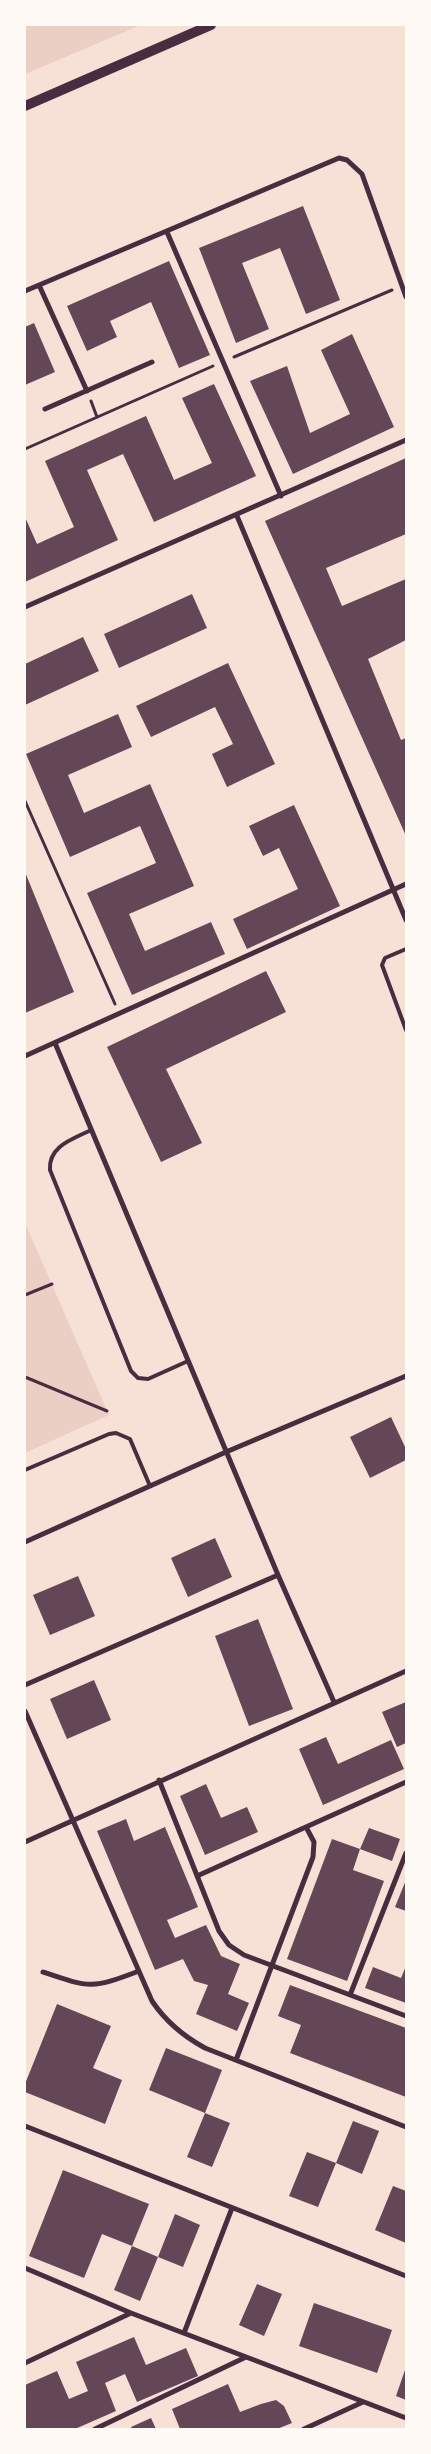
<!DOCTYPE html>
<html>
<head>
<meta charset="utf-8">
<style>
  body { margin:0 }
  #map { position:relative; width:431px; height:2454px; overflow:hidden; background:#f7e1d7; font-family:Helvetica,sans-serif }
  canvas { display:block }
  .frame { position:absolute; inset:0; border:26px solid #fffaf5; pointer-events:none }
</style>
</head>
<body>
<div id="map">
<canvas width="431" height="2454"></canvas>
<div class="frame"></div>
</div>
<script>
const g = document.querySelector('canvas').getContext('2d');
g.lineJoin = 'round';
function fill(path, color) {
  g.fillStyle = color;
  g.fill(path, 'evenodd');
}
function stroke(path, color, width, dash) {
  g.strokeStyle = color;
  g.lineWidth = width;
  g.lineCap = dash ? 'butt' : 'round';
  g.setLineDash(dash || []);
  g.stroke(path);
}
const green = new Path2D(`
  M25,25H141L25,74Z
  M25,1223L109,1415L25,1453Z`);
const building = new Path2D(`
  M303,206L340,300L306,314L280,248L242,263L269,329L236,343L199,248Z
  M169,261L210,355L179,368L151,302L110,321L117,337L87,351L67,306Z
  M34,323L55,372L25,385V327Z
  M352,334L394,427L293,474L250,381L287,366L310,433L350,414L321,350Z
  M214,384L256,476L154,522L123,454L87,470L118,540L25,582V517L37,544L74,527L45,461L146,416L174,480L212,463L182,398Z
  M406,458V534L326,568L342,606L406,579V640L368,659L401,740L406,738V836L265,521Z
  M192,594L207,628L119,668L104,634Z
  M83,637L99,671L25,705V664Z
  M228,663L275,764L227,787L212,754L233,744L215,707L151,737L136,706Z
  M118,714L132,747L68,775L84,813L150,784L194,886L129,914L145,951L211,922L225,954L132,995L87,893L156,863L140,826L70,857L26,754Z
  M294,805L340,906L247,949L233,919L298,889L279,848L263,856L249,826Z
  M25,872L74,992L25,1013Z
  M266,971L286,1012L166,1069L202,1143L161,1162L107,1047Z
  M391,1417L406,1449V1460L370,1478L350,1437Z
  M215,1538L232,1577L188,1597L171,1558Z
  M78,1576L95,1616L50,1635L33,1595Z
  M258,1619L293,1709L249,1726L215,1636Z
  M94,1680L111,1720L67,1739L50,1699Z
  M406,1702V1743L397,1747L382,1712Z
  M326,1737L338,1764L391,1740L404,1769L323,1805L299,1749Z
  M206,1784L221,1818L247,1807L258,1832L205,1855L180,1796Z
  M126,1819L134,1841L165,1827L190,1887L198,1907L167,1920L175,1938L206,1925L221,1956L240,1964L228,1994L249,2003L237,2031L196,2014L208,1985L194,1981L183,1959L155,1970L97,1831Z
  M369,1828L400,1839L392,1861L360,1849Z
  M332,1839L360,1849L353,1870L384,1881L347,1981L287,1959Z
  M406,1880V1911L395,1907Z
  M406,1966V2003L365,1988L373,1967L401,1978Z
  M290,1985L406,2028V2097L290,2053L301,2025L278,2016Z
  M57,2004L111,2026L93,2068L122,2080L105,2124L25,2092V2084Z
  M166,2048L222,2070L205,2113L230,2123L212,2167L187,2157L205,2113L149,2090Z
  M353,2121L379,2131L362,2174L336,2163Z
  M307,2152L336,2163L318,2207L289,2196Z
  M63,2170L149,2204L132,2246L102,2234L84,2278L29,2256Z
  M393,2186L406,2191V2243L375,2230Z
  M175,2214L200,2225L183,2267L158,2257Z
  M132,2246L158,2257L140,2301L114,2290Z
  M257,2284L282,2294L264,2336L239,2325Z
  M314,2303L392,2330L377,2373L299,2346Z
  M134,2337L146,2365L186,2348L198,2376L137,2402L125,2374L105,2383L116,2411L75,2429H25V2385L57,2371L69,2399L88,2391L76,2362Z
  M406,2367V2400L396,2396Z
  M228,2384L240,2412L261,2404L276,2400L284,2406L292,2423L277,2429H180L172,2409Z
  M151,2418L156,2429H132L131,2427Z`);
const path = new Path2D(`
  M234,357L392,290
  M91,401L97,417
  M25,449L213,366
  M25,801L115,1004
  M25,1295L52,1284
  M25,1377L107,1411`);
const service = new Path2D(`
  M406,949L385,958L382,965L406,1030
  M91,1130C73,1139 48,1146 50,1170L131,1371L138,1378L148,1379L188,1361
  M25,1470L109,1434L116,1433L130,1439L150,1486`);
const minor = new Path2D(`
  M167,232L281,496
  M39,285L87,391
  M25,291L339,158L347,160L362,174L406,297
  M45,409L152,362
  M237,516L406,920
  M25,607L406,440
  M55,1043L278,1575L334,1702
  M25,1056L406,884
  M25,1542L226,1452L406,1376
  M25,1685L278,1575
  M25,1711L152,2001C166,2022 183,2036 205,2048L406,2127
  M159,1780L219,1931L229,1945L244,1955L406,2016
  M25,1842L406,1671
  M197,1876L406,1782
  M43,1972C90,1988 92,1989 139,1971
  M350,1995L406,1853
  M236,2060L313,1857L314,1842L306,1827
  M25,2126L406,2276
  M25,2268L131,2313L406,2418
  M184,2333L232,2208
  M25,2363L131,2313
  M95,2429L246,2357
  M304,2429L363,2402`);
const secondary = new Path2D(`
  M25,106L211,25`);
fill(green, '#ebcfc5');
fill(building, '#644757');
stroke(path, '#4a2c40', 3);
stroke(service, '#4a2c40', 4);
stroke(minor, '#4a2c40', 5);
stroke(secondary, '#4a2c40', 10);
</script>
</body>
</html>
